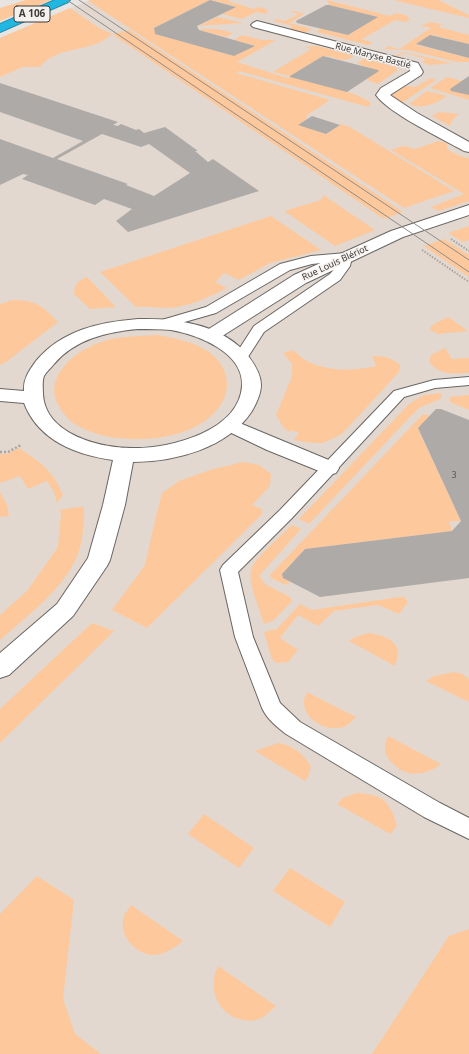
<!DOCTYPE html>
<html>
<head>
<meta charset="utf-8">
<style>
  body { margin:0 }
  canvas { display:block; background:#e8e4e1 }
</style>
</head>
<body>
<canvas width="469" height="1054"></canvas>
<script>
const g = document.querySelector('canvas').getContext('2d');
g.lineJoin = 'round';
function fill(path, color) {
  g.fillStyle = color;
  g.fill(path, 'evenodd');
}
function stroke(path, color, width, dash) {
  g.strokeStyle = color;
  g.lineWidth = width;
  g.lineCap = dash ? 'butt' : 'round';
  g.setLineDash(dash || []);
  g.stroke(path);
}
function drawText(font, color, halo, rows, align = 'center') {
  g.font = font + ' "Noto Sans",sans-serif';
  g.lineWidth = 3;
  g.setLineDash([]);
  g.textBaseline = 'middle';
  g.strokeStyle = halo;
  g.fillStyle = color;
  for (const [text, x, y, turn = 0] of rows) {
    g.save();
    g.translate(x, y);
    g.rotate((+turn || 0) * Math.PI / 180);
    g.textAlign = isNaN(turn) ? turn : align;
    if (halo) g.strokeText(text, 0, 0);
    g.fillText(text, 0, 0);
    g.restore();
  }
}
const built = new Path2D(`
  M90,0H469V1054H0V38Z`);
const green = new Path2D(`
  M26,0H51L0,21V8Z
  M90,0H230L228,1L254,9L259,7L266,9L268,12L266,14L256,12L242,19L222,14L235,6L210,0L154,28L156,34L234,56L255,46L234,40L242,35L262,40H276L237,62L287,78L290,77C310,82 357,91 371,103L368,107L239,71L236,73L330,100L306,116L308,117L299,125L326,134L341,124L350,127L454,191L404,208L88,1Z
  M327,0L390,16L396,13L406,15L410,19L406,22L395,20L362,39L373,43L368,45L317,32L320,28L348,35L377,17L329,5Z
  M393,0H438L469,15V18Z
  M70,8L99,28L112,34L129,30L403,212L384,219L112,34C108,37 103,41 98,43C80,51 54,49 40,67H23L0,77V38Z
  M294,11L304,14L289,23L312,29L305,33L289,29L293,26L274,21L276,19L285,21L299,14L290,12Z
  M217,17L243,23L198,26Z
  M430,22L442,24L438,27L469,35V44L433,35L416,44L417,45L469,58V62H457L408,50L384,49L388,46L399,49L431,28L421,26Z
  M202,29H217L233,33L226,37L199,30Z
  M317,46L354,56C341,65 336,55 323,56L290,76L273,72L311,49L305,47Z
  M404,52L451,63L430,65L422,62L426,59L404,53L398,57L394,56Z
  M364,59L396,67L398,70L378,84L369,81L367,78L379,71L358,64L357,63Z
  M447,77L462,81L450,89L469,95V100L430,88Z
  M431,78L436,80L402,103L392,96L393,93L405,86L416,87Z
  M427,91L447,96C436,104 421,110 409,104Z
  M439,112L459,114L453,119L450,126L432,116Z
  M438,141L447,143V149L460,156L469,158V201L439,211L431,207L464,194L391,150L403,146L415,149Z
  M323,195L375,230L335,246L284,211L318,201L322,199Z
  M271,216L321,250L270,263L239,280L224,273L215,282L227,288C209,297 191,306 170,308C159,308 147,306 136,307L100,272Z
  M469,226V240L463,242L448,233Z
  M444,239L469,255V277L424,246Z
  M87,277L116,307L90,309L74,294C74,284 78,281 87,277Z
  M12,300C38,301 40,304 58,322L6,362L0,365V304Z
  M448,317L468,331L438,334L430,330L431,326Z
  M158,335C174,338 190,341 204,349C229,363 235,391 215,412C187,443 120,446 84,429C74,425 65,417 60,408C40,377 77,349 104,341C122,336 140,336 158,335Z
  M445,348L452,359L469,358V373C454,374 437,375 429,361L431,355Z
  M293,350C297,353 301,358 305,360C326,372 354,371 376,366L372,356C384,356 391,357 400,365L399,372L342,434L323,443H312L294,440L299,433L292,430L289,432L283,427L276,415L292,376V364L283,353Z
  M441,393L442,395L440,399L419,408L409,418L309,524L299,519L409,404L424,395Z
  M469,395V410L450,402V397Z
  M423,414L430,416L418,429L461,521H449L452,531L305,549L282,574L283,578L290,582L286,585L271,578L270,575Z
  M19,448C41,463 52,469 63,495L57,503L54,492L47,481L28,489L20,476L0,483V454H7Z
  M243,462L259,465L271,474L270,486L252,505L262,509V514L147,628L112,610L145,565L156,516L162,493L179,481L210,470Z
  M0,492L7,505L9,516L0,517Z
  M84,507C84,524 83,544 76,559C60,592 27,616 0,640V615L27,591L58,547L61,514L60,510L70,508Z
  M292,525L301,529L259,576L265,584L290,597L292,601L274,620L264,624C261,612 247,581 251,570C255,557 282,535 292,525Z
  M399,597H404L408,602L399,614L378,605L334,611L318,626L298,615L280,638L298,650L288,662L276,663L272,659L264,632L277,629L300,604L312,610Z
  M92,623L114,631L0,743V709Z
  M369,633C390,637 404,643 395,666L349,641L355,637Z
  M454,672L462,674L469,679V702L426,681L434,676Z
  M307,692L356,717C353,720 349,724 346,726C326,735 294,715 307,692Z
  M388,736L441,764C425,776 407,778 393,764C384,755 383,747 388,736Z
  M278,743C294,746 302,753 311,766L308,777L305,781L255,751Z
  M356,793C382,794 390,800 397,826L390,834L337,804L343,798Z
  M204,814L254,848L239,868L188,834Z
  M290,868L345,902L330,927L273,891Z
  M37,876L74,900L63,999L75,1034L101,1054H0V914Z
  M131,905L183,941C176,947 169,951 161,954C140,960 117,937 124,916C126,912 129,908 131,905Z
  M469,929V1054H372L449,936Z
  M218,966L276,1006C271,1010 263,1019 256,1020C225,1025 204,994 218,966Z`);
const building = new Path2D(`
  M210,0L236,7L197,26L199,30L255,46L234,56L155,34L154,28Z
  M326,5H329L378,17L348,35L297,23L296,21Z
  M430,35L469,44V58L416,44Z
  M323,56L378,70L379,71L347,92L290,77V76Z
  M469,76V95L451,91L450,89Z
  M0,83L118,122L113,125L118,126L121,124L136,130L139,129L144,133L165,127L198,151H195L208,162L213,159L259,191L128,232L116,221L132,209L104,199L95,205L22,179L28,175L23,174L0,185V139L53,158L83,141L0,112ZM102,134L141,147L149,144L190,173L154,196L126,185L128,184L57,159Z
  M312,116L340,125L326,134L298,125Z
  M436,409H441L469,420V578L320,597L283,578L282,574L305,549L452,531L461,521L418,428Z`);
const pathFar1 = new Path2D(`
  M451,239L469,251
  M422,250L469,282`);
const path = new Path2D(`
  M0,452H8L21,445`);
const service = new Path2D(`
  M346,253L350,254L352,257L350,266L340,280L264,332L246,360L241,361L236,360L234,357L254,326L330,274L338,265L339,261L312,264L290,270L216,313L160,329L155,328L153,325L155,322L206,307L280,264L311,256Z
  M469,377V385L435,388L404,397L292,518L238,572L253,637L280,703L300,722L440,803L469,818V839L424,817L286,734C277,727 267,719 262,708L235,637L220,570L223,565L280,510L394,391L434,380Z`);
const minor = new Path2D(`
  M257,21L418,63L423,72L421,75L390,95L417,113L469,142V152L464,151C443,139 388,113 376,95L381,88L410,71L409,68L253,27L251,25L253,23Z
  M469,205V215L403,237L306,283L216,340L210,341L204,340L201,336L204,332L294,275L391,231Z
  M230,419L336,463L339,468L336,473L329,475L267,450L223,429L220,425L223,421Z`);
const tertiary = new Path2D(`
  M138,319C176,318 224,324 249,357C255,365 261,375 261,385C261,394 256,404 252,411C228,448 175,462 133,462L125,505L110,560L107,566L73,616L9,675L0,678V653L57,604L88,558L103,505L113,460C76,455 38,440 24,403L0,401V389L24,391C23,379 29,371 36,361C62,330 100,322 138,319ZM138,329C149,329 160,329 171,330C198,335 244,352 242,386C239,431 171,448 136,448C102,449 45,435 43,394C43,389 42,381 44,376C46,372 51,368 54,364C75,339 107,332 138,329Z`);
const motorway = new Path2D(`
  M55,0H70L68,2L0,32V24Z`);
const tram = new Path2D(`
  M67,0L469,272
  M79,0L469,260`);
const farStreetnames = [
  ["Rue Maryse Bastié",373,56,15],
  ["Rue Louis Blériot",335,263,-25]
];
const numberNames = [
  ["3",454,475]
];
const shields = [
  [32,14,36]
];
const shieldNames = [
  ["A 106",32,14]
];
fill(built, '#e2d8cf');
fill(green, '#fdc99c');
fill(building, '#aeaaa7');
stroke(service, '#696663', 2);
stroke(minor, '#696663', 2);
stroke(tertiary, '#696663', 2);
stroke(motorway, '#2a8ca7', 2);
stroke(pathFar1, '#a7a4a1', 2, [1.5, 1.5]);
stroke(path, '#a7a4a1', 2.5, [2, 2]);
fill(service, '#fff');
fill(minor, '#fff');
fill(tertiary, '#fff');
fill(motorway, '#20b7e1');
stroke(tram, '#8e8b89', 1);
drawText('9px', '#3e3c3b', '#f5f1ee', farStreetnames);
drawText('9px', '#5a5856', null, numberNames);
for (const [x, y, w] of shields) {
  const box = new Path2D();
  box.roundRect(x - w / 2, y - 8, w, 16, 3);
  g.fillStyle = '#f5f1ee';
  g.fill(box);
  stroke(box, '#3e3c3b', 1);
}
drawText('bold 10px', '#3e3c3b', null, shieldNames);
</script>
</body>
</html>
